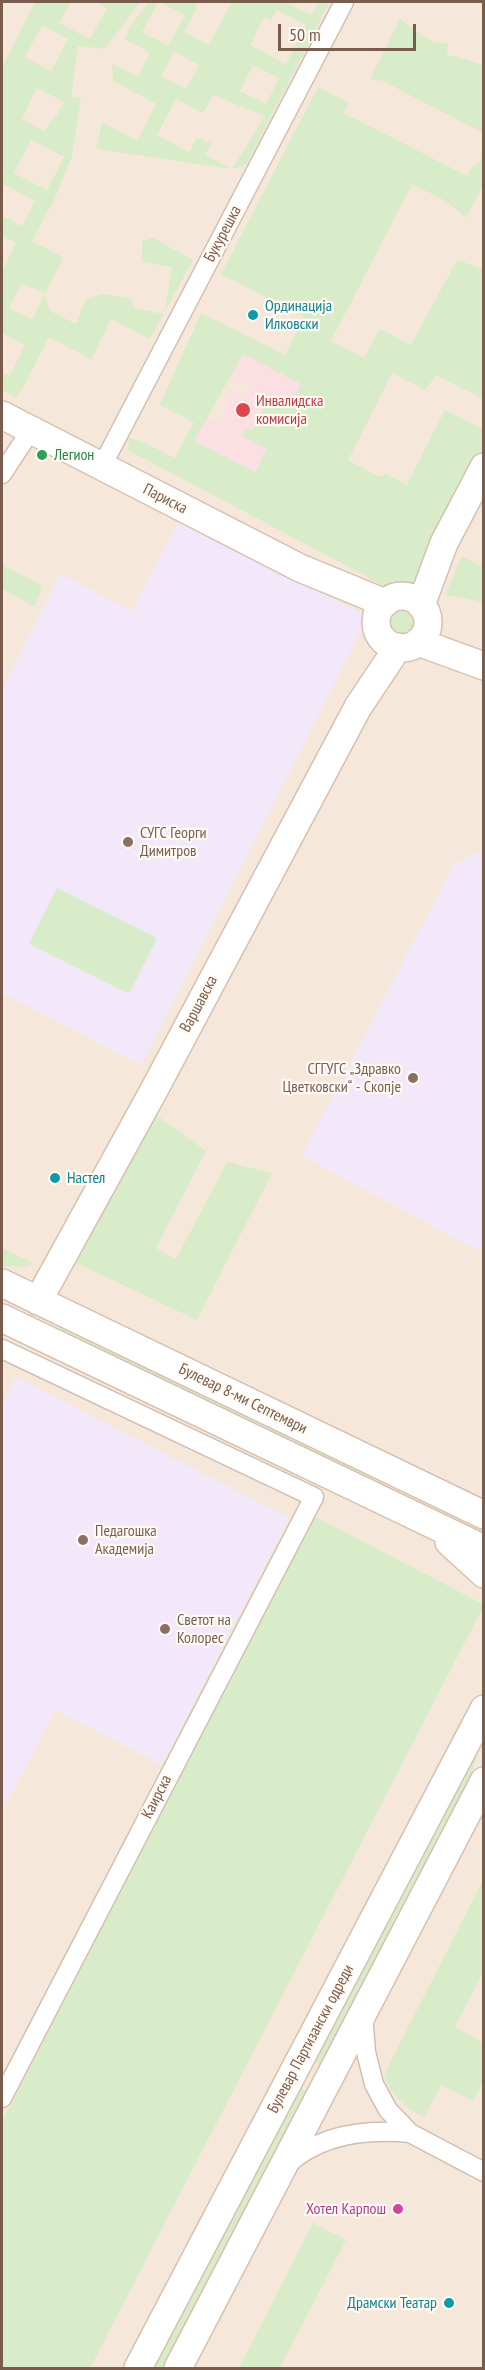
<!DOCTYPE html>
<html>
<head>
<meta charset="utf-8">
<style>
  body { margin:0 }
  #map { position:relative; width:485px; height:2370px; overflow:hidden; background:#fdf6ec; font-family:"PT Sans Narrow",sans-serif }
  canvas { display:block }
  .frame { position:absolute; inset:0; border:3px solid #7a5c4d; pointer-events:none }
  .scale { position:absolute; left:278px; top:24px; width:138px; height:27px; box-sizing:border-box; border:3px solid #7a5c4d; border-top:0; padding-left:8px; font-size:18px; line-height:21px; white-space:nowrap; color:#7a5c4d; -webkit-text-stroke:4px #fffaf3; paint-order:stroke }
</style>
</head>
<body>
<div id="map">
<canvas width="485" height="2370"></canvas>
<div class="frame"></div>
<div class="scale">50 m</div>
</div>
<script>
const g = document.querySelector('canvas').getContext('2d');
g.lineJoin = 'round';
function fill(path, color) {
  g.fillStyle = color;
  g.fill(path, 'evenodd');
}
function stroke(path, color, width, dash) {
  g.strokeStyle = color;
  g.lineWidth = width;
  g.lineCap = dash ? 'butt' : 'round';
  g.setLineDash(dash || []);
  g.stroke(path);
}
function drawText(font, color, halo, rows, align = 'center') {
  g.font = font + ' "PT Sans Narrow",sans-serif';
  g.lineWidth = 4.5;
  g.setLineDash([]);
  g.textBaseline = 'middle';
  g.strokeStyle = halo;
  g.fillStyle = color;
  for (const [text, x, y, turn = 0] of rows) {
    g.save();
    g.translate(x, y);
    g.rotate((+turn || 0) * Math.PI / 180);
    g.textAlign = isNaN(turn) ? turn : align;
    if (halo) g.strokeText(text, 0, 0);
    g.fillText(text, 0, 0);
    g.restore();
  }
}
const residential = new Path2D(`
  M2,2H483V2368H2Z`);
const education = new Path2D(`
  M179,520L368,617L141,1065L2,993V691L60,574L132,611Z
  M477,852L484,856V1244L479,1251L302,1156L453,866Z
  M16,1377L289,1518L162,1765L55,1710L2,1812V1406Z`);
const medical = new Path2D(`
  M243,354L301,384L290,406L261,392L256,402L265,407L253,431L268,449L255,473L193,440L206,417L221,424L225,416L222,414L234,391L245,396L250,385L232,375Z`);
const green = new Path2D(`
  M35,2H71L59,23L90,39L107,8L96,2H140L105,49L78,46L71,97L81,98L72,156L55,198L32,241L64,258L45,293L21,284L9,308L32,319L44,295L50,311L76,324L86,299L103,294L130,298L135,309L164,314L172,267L142,262V241L153,238L193,260L150,339L111,319L91,359L49,337L23,388L16,398L2,390V373L10,376L25,345L2,333V272L16,243L2,235V216L22,226L35,201L3,184L2,187V176L4,171L2,169V67ZM42,25L68,39L51,71L25,57ZM37,88L64,102L58,113L44,131L22,119ZM31,140L64,157L47,190L14,173Z
  M149,2H158L142,32L168,46L185,15L159,2H196L197,8L184,32L209,45L232,2H284L311,15L319,2H330L246,165L232,169L96,149L102,122L137,141L156,104L113,81L112,63L138,77L150,53L125,39L130,26ZM277,10L306,25L286,64L250,45L264,17L271,20ZM174,52L199,65L186,89L161,76ZM253,65L279,78L266,104L240,91ZM213,95L265,116L232,169L205,155L211,143L197,138L189,152L157,135L176,99L201,112L205,110Z
  M400,19L431,41L448,44L447,55C461,57 470,61 483,65V133L383,81L370,79Z
  M318,87L349,103L344,113L467,176L472,167L480,162L483,145V185L466,218L446,201L412,184L331,341L364,358L380,329L411,345L457,260L483,269V399L436,375L425,390L392,373L348,460L380,477L386,474L407,485L445,410L483,429V451L411,593L394,591L128,450L129,438L141,441L175,458L194,422L160,405L201,313L285,355L304,317L221,274ZM243,354L301,384L290,406L262,391L256,402L265,407L253,430L246,427L242,436L267,449L255,472L194,441Z
  M462,556L483,567V602L445,595Z
  M2,565L42,585L35,607L2,589Z
  M402,600C420,604 426,619 418,635L392,642C373,630 378,603 402,600Z
  M57,888L157,938L129,994L29,944Z
  M152,1112L206,1151L156,1248L176,1259L227,1162L272,1173L197,1320L72,1261Z
  M2,1248L35,1264L24,1267L2,1266Z
  M63,1322L397,1487L351,1471L59,1332Z
  M314,1516L483,1604V1607L90,2368H2V2122Z
  M483,1738L463,1799L325,2067L314,2061Z
  M483,1880V1972L455,2027L483,2043V2081L473,2101L441,2085L424,2117C405,2108 391,2095 384,2075Z
  M300,2088L310,2093L164,2368H153Z
  M313,2223L346,2240L280,2368H239Z`);
const street = new Path2D(`
  M102,466L344,2
  M2,474L31,430
  M2,1349L314,1497L2,2098
  M363,2015L366,2052L374,2084L388,2110L410,2133L484,2172
  M288,2164C321,2134 368,2129 410,2133`);
const secondary = new Path2D(`
  M2,415L300,568L385,603
  M376 622a26 26 0 1 1 52 0a26 26 0 1 1-52 0Z
  M421,605L444,543L484,467
  M418,642L484,666
  M2,1283L484,1515
  M38,1301L153,1092L358,707L398,647
  M2,1318L484,1549
  M449,1542L484,1574
  M138,2368L484,1709
  M178,2368L484,1781`);
const markers = [
  [253,315,6,"#0f9aa8"],
  [243,410,8,"#e0444e"],
  [42,455,6,"#2e9e5b"],
  [128,842,6,"#8d6e63"],
  [413,1078,6,"#8d6e63"],
  [55,1178,6,"#0f9aa8"],
  [83,1540,6,"#8d6e63"],
  [165,1629,6,"#8d6e63"],
  [398,2209,6,"#d1479c"],
  [449,2303,6,"#0f9aa8"]
];
const streetNames = [
  ["Букурешка",223,234,-62],
  ["Париска",165,499,27],
  ["Варшавска",199,1004,-62],
  ["Булевар 8-ми Септември",243,1399,26],
  ["Каирска",157,1797,-63],
  ["Булевар Партизански одреди",311,2039,-62]
];
const cultureNames = [
  ["Ординација",265,306],
  ["Илковски",265,324],
  ["Настел",67,1178],
  ["Драмски Театар",437,2303,"right"]
];
const healthNames = [
  ["Инвалидска",256,401],
  ["комисија",256,419]
];
const leisureNames = [
  ["Легион",54,455]
];
const educationNames = [
  ["СУГС Георги",140,833],
  ["Димитров",140,851],
  ["СГГУГС „Здравко",401,1069,"right"],
  ["Цветковски“ - Скопје",401,1087,"right"],
  ["Педагошка",95,1531],
  ["Академија",95,1549],
  ["Светот на",177,1620],
  ["Колорес",177,1638]
];
const hotelNames = [
  ["Хотел Карпош",386,2209]
];
fill(residential, '#f5e8da');
fill(education, '#f3e8fa');
fill(medical, '#fbdfe3');
fill(green, '#d8ecc9');
stroke(street, '#d1beb0', 21);
stroke(secondary, '#d6c0b0', 30);
stroke(street, '#fff', 18);
stroke(secondary, '#fff', 27);
for (const [x, y, r, color] of markers) {
  const dot = new Path2D();
  dot.arc(x, y, r, 0, 2 * Math.PI);
  g.fillStyle = color;
  g.fill(dot);
  stroke(dot, '#fffaf3', 2);
}
drawText('16px', '#7a5c4d', '#fffaf3', streetNames);
drawText('16px', '#0d838f', '#fffaf3', cultureNames, 'left');
drawText('16px', '#be3a42', '#fffaf3', healthNames, 'left');
drawText('16px', '#27864d', '#fffaf3', leisureNames, 'left');
drawText('16px', '#785e54', '#fffaf3', educationNames, 'left');
drawText('16px', '#b23c85', '#fffaf3', hotelNames, 'right');
</script>
</body>
</html>
